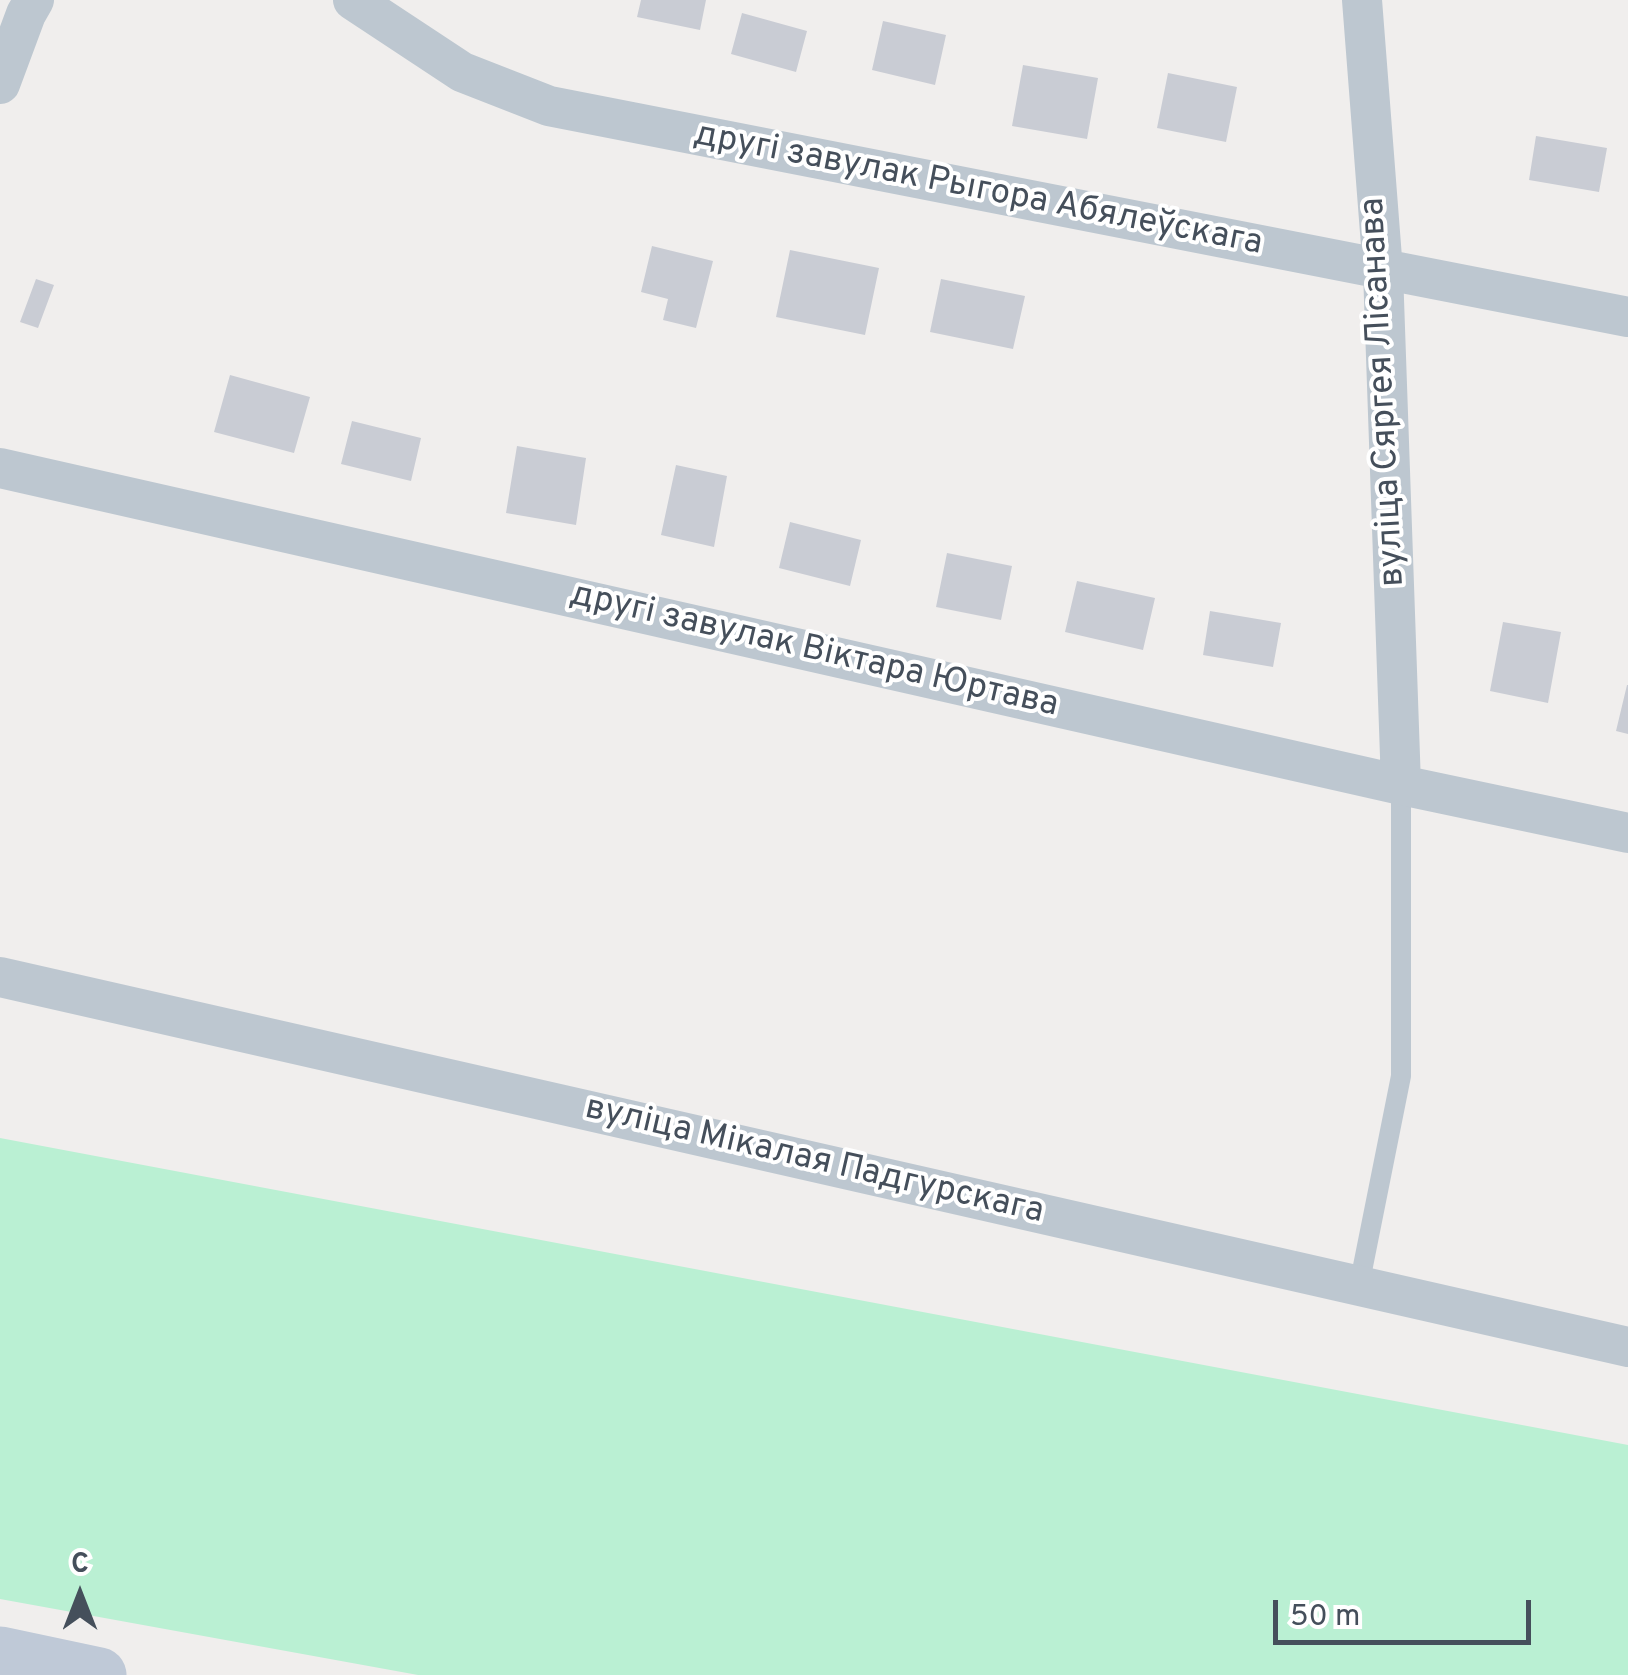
<!DOCTYPE html>
<html>
<head>
<meta charset="utf-8">
<style>
  body { margin:0 }
  #map { position:relative; width:1628px; height:1675px; overflow:hidden; background:#f0eeed; font-family:Overpass,sans-serif }
  canvas { display:block }
  .north { position:absolute; left:30px; top:1545px; width:100px; height:100px; -webkit-text-stroke:8px #fff; paint-order:stroke; rotate:0deg; font-size:28px; font-weight:700; line-height:40px; text-align:center; color:#454f5b }
  .north::after { content:''; display:block; margin:auto; width:35px; height:45px; background:#454f5b; clip-path:polygon(50% 0,100% 100%,50% 72%,0 100%) }
  .scale { position:absolute; left:1273px; top:1600px; width:258px; height:45px; box-sizing:border-box; border:5px solid #454f5b; border-top:0; padding-left:12px; font-size:30px; line-height:35px; white-space:nowrap; color:#454f5b; -webkit-text-stroke:8px #fff; paint-order:stroke }
</style>
</head>
<body>
<div id="map">
<canvas width="1628" height="1675"></canvas>
<div class="north">С</div>
<div class="scale">50 m</div>
</div>
<script>
const g = document.querySelector('canvas').getContext('2d');
g.lineJoin = 'round';
function fill(path, color) {
  g.fillStyle = color;
  g.fill(path, 'evenodd');
}
function stroke(path, color, width, dash) {
  g.strokeStyle = color;
  g.lineWidth = width;
  g.lineCap = dash ? 'butt' : 'round';
  g.setLineDash(dash || []);
  g.stroke(path);
}
function drawText(font, color, halo, rows, align = 'center') {
  g.font = font + ' Overpass,sans-serif';
  g.lineWidth = 8;
  g.setLineDash([]);
  g.textBaseline = 'middle';
  g.strokeStyle = halo;
  g.fillStyle = color;
  for (const [text, x, y, turn = 0] of rows) {
    g.save();
    g.translate(x, y);
    g.rotate((+turn || 0) * Math.PI / 180);
    g.textAlign = isNaN(turn) ? turn : align;
    if (halo) g.strokeText(text, 0, 0);
    g.fillText(text, 0, 0);
    g.restore();
  }
}
const green = new Path2D(`
  M0,1138L1628,1445V1675H418L0,1599Z`);
const building = new Path2D(`
  M641,0H706L700,30L637,17Z
  M742,13L807,31L796,72L731,54Z
  M883,21L946,35L935,85L872,70Z
  M1023,65L1098,78L1087,139L1012,126Z
  M1168,73L1237,87L1226,142L1157,128Z
  M1536,136L1607,148L1599,192L1529,180Z
  M652,246L713,261L696,328L663,320L668,299L641,292Z
  M790,250L879,268L865,335L776,317Z
  M36,279L54,285L38,328L20,322Z
  M941,279L1025,296L1013,349L930,332Z
  M230,375L310,397L294,453L214,432Z
  M352,421L421,438L411,481L341,464Z
  M517,446L586,458L576,525L506,513Z
  M676,465L727,476L714,547L661,535Z
  M790,522L861,540L850,586L779,568Z
  M947,553L1012,566L1001,620L936,607Z
  M1077,581L1155,598L1143,650L1065,632Z
  M1210,611L1281,623L1273,667L1203,655Z
  M1503,622L1561,632L1548,703L1490,691Z
  M1627,685H1628V734L1616,731Z`);
const lane = new Path2D(`
  M1359,1286L1401,1076V785`);
const street = new Path2D(`
  M353,0L462,72L549,106L1628,317
  M1362,0L1383,271L1401,785
  M0,84L26,14L34,0
  M0,468L1401,785L1628,833
  M0,977L1628,1347`);
const secondary = new Path2D(`
  M0,1654L99,1675`);
const streetNames = [
  ["другі завулак Рыгора Абялеўскага",978,191,11],
  ["вуліца Сяргея Лісанава",1385,392,-93],
  ["другі завулак Віктара Юртава",814,652,13],
  ["вуліца Мікалая Падгурскага",814,1162,13]
];
fill(green, '#baf0d3');
fill(building, '#c9ccd4');
stroke(lane, '#bdc7d0', 20);
stroke(street, '#bdc7d0', 40);
stroke(secondary, '#bfc9d7', 55);
drawText('35px', '#454f5b', '#fff', streetNames);
</script>
</body>
</html>
